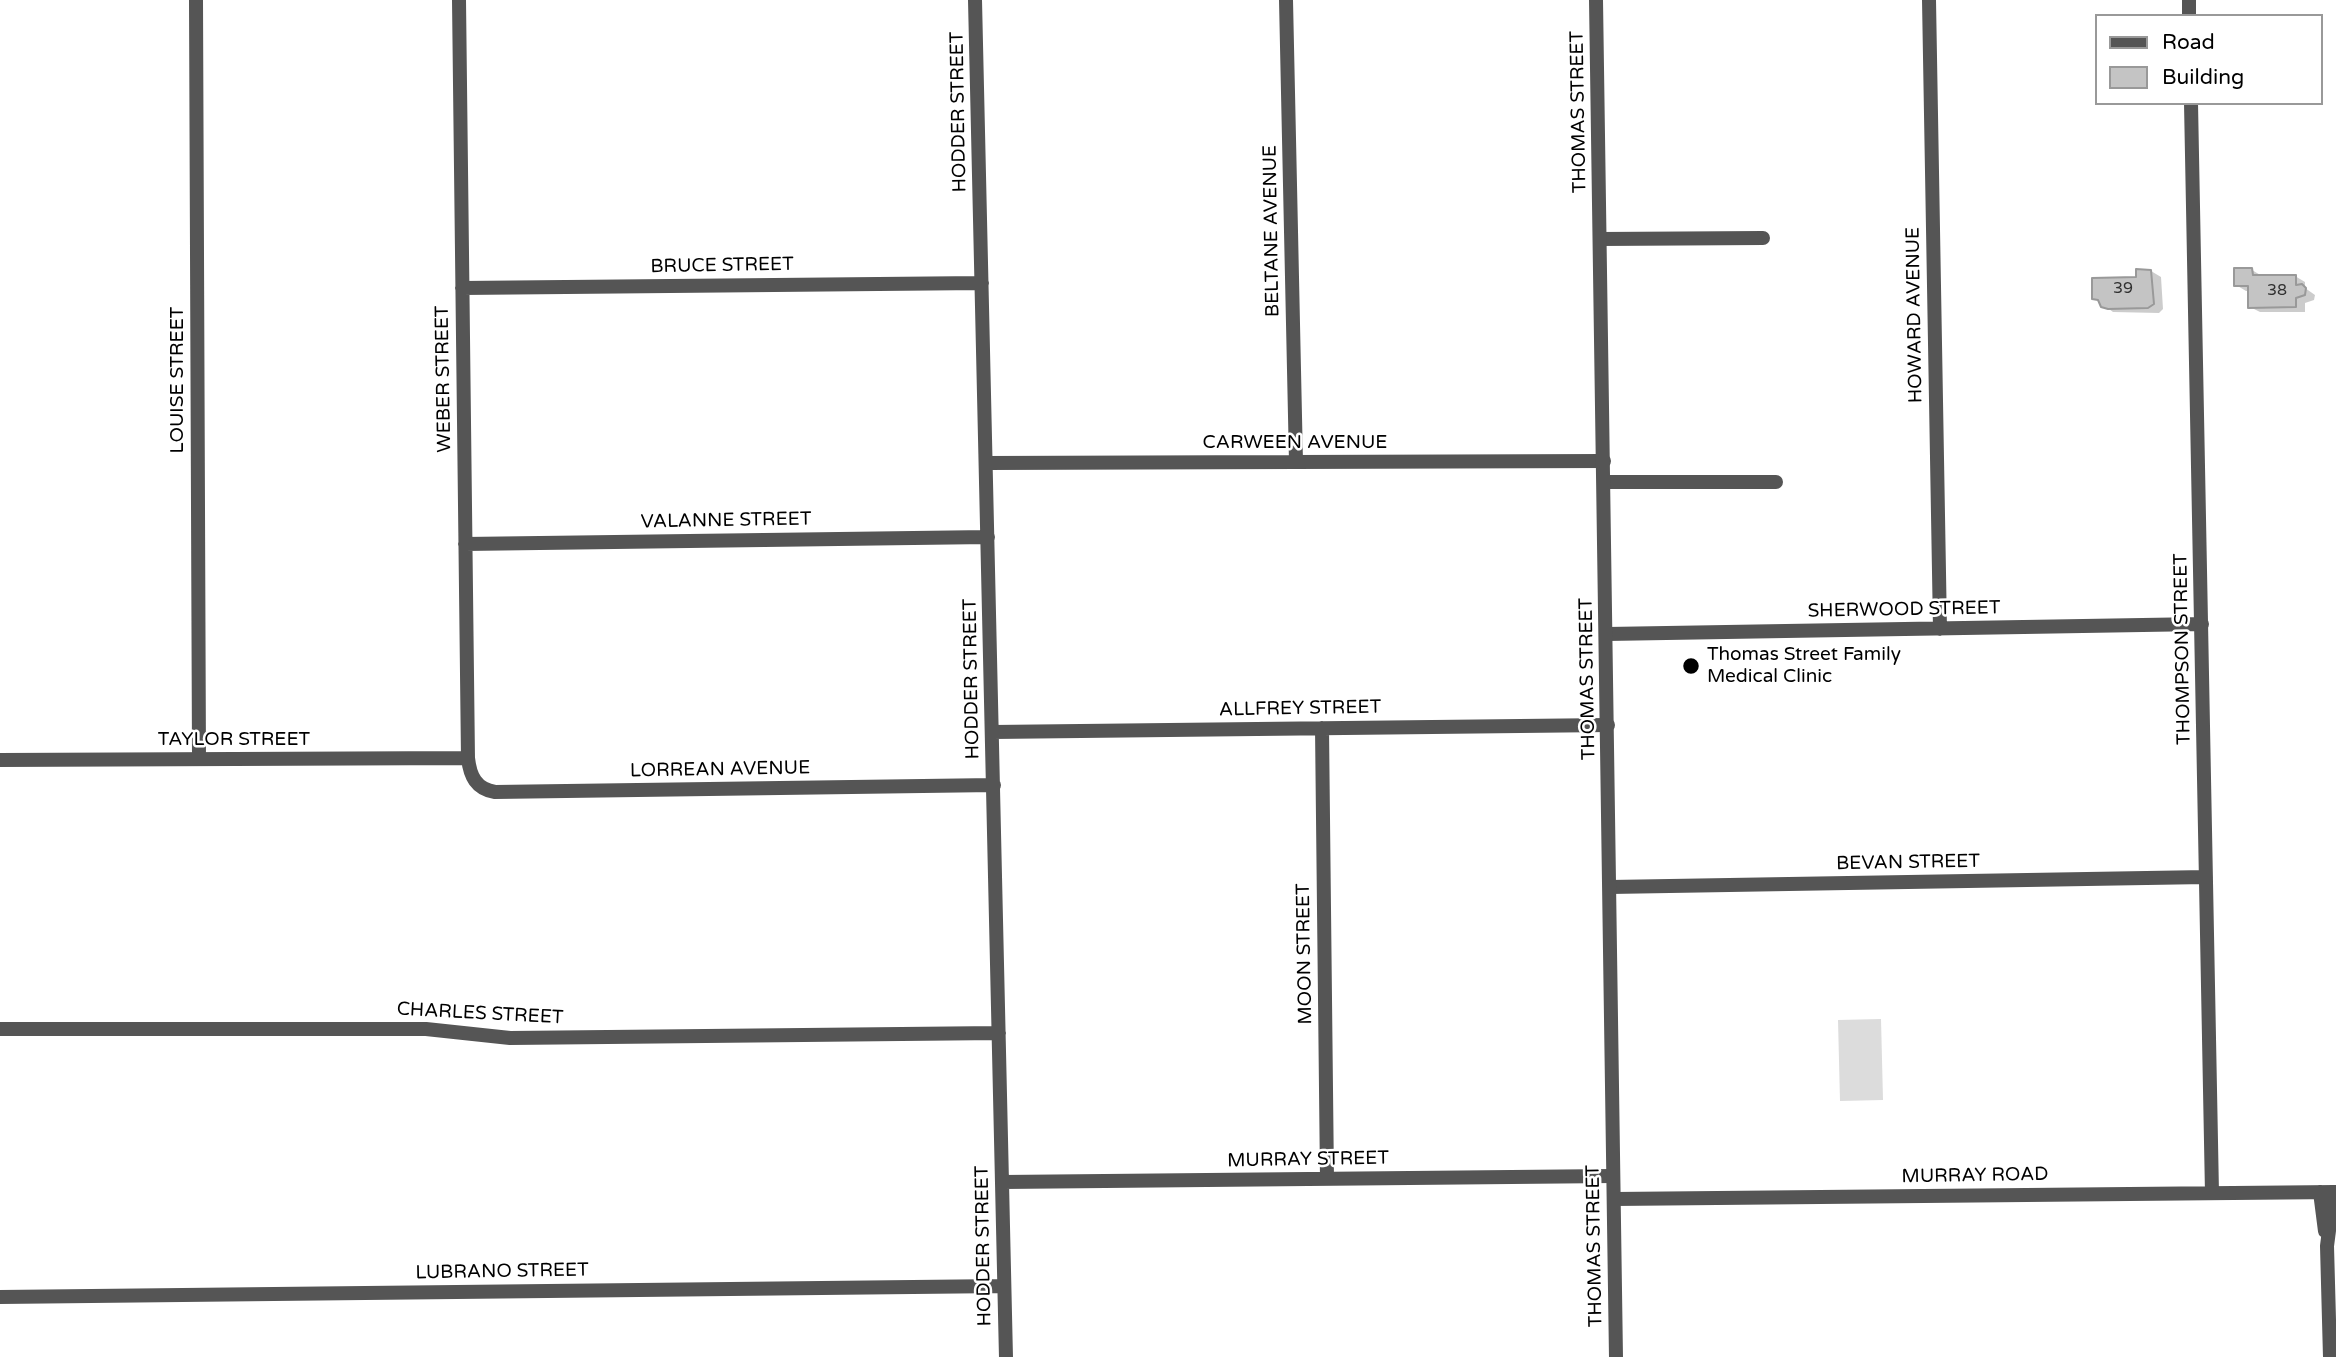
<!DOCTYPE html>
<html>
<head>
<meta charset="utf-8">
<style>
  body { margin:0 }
  #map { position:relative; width:2336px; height:1357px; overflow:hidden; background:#fff; font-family:"Varela Round",sans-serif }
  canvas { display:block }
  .legend { position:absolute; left:2095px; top:14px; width:228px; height:91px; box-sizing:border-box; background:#fff; border:2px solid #999; margin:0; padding:9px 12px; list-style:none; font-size:21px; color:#000 }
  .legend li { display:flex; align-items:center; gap:14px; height:35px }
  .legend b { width:35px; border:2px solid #999 }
</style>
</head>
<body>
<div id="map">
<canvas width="2336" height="1357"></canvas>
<ul class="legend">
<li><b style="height:9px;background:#555"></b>Road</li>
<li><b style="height:19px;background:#c4c4c4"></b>Building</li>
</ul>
</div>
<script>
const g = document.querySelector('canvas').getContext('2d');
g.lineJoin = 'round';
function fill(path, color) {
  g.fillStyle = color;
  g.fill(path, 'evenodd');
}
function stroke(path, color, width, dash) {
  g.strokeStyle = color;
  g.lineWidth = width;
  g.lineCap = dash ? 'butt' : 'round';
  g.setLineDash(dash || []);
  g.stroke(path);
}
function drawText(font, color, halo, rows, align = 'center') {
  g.font = font + ' "Varela Round",sans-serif';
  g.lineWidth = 5;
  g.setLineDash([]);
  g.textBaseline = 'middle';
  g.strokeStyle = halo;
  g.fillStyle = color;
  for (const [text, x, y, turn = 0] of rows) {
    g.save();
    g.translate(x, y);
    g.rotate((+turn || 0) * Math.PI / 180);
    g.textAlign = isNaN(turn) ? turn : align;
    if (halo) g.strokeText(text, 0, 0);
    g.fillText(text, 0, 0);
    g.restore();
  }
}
const green = new Path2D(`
  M1881,1019L1883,1100L1840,1101L1838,1020Z`);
const shadow = new Path2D(`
  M2252,270L2262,276H2295L2305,282V288L2315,295L2314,300L2305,303V312H2260L2250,307V291H2246L2236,285Z
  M2151,271L2161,277L2163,309L2159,313L2113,312L2094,298Z`);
const building = new Path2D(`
  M2234,268H2252L2253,275H2296V285L2302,284L2306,288L2305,295L2296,298V307L2248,308V286H2234Z
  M2136,269L2151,270L2154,304L2148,308L2108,309L2101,307L2098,300L2092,299V278L2136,277Z`);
const minor = new Path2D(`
  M196,0L199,759
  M459,0L468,758C470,776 476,789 495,792L994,785
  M975,0L1006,1357
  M1286,0L1296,462
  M1929,0L1940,629
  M2189,0V16
  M2191,103L2212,1193
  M1600,239L1763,238
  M462,288L982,283
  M986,463L1604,461
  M1604,482H1776
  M465,544L988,537
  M1607,634L2202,624
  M1322,728L1327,1179
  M993,732L1608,725
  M0,760L468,758
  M1610,887L2206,877
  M0,1029H426L510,1038L999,1033
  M1003,1182L1613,1176
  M2320,1192L2325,1231
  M1614,1199L2336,1192
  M0,1297L1004,1286
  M2330,1357L2327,1246L2331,1215V1192`);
const tertiary = new Path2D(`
  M1596,0L1616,1357`);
const markers = [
  [1691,666,9,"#000"]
];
const numberNames = [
  ["39",2123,289],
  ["38",2277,291]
];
const streetNames = [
  ["HODDER STREET",959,112,-91],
  ["THOMAS STREET",1579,112,-91],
  ["BELTANE AVENUE",1272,231,-91],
  ["BRUCE STREET",722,266,-1],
  ["HOWARD AVENUE",1915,315,-91],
  ["WEBER STREET",444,379,-91],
  ["LOUISE STREET",178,380,-90],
  ["CARWEEN AVENUE",1295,443],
  ["VALANNE STREET",726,521,-1],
  ["SHERWOOD STREET",1904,610,-1],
  ["THOMPSON STREET",2183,649,-91],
  ["HODDER STREET",972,679,-91],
  ["THOMAS STREET",1588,679,-91],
  ["ALLFREY STREET",1300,709,-1],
  ["TAYLOR STREET",234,740],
  ["LORREAN AVENUE",720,770,-1],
  ["BEVAN STREET",1908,863,-1],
  ["MOON STREET",1305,954,-91],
  ["CHARLES STREET",480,1014,3],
  ["MURRAY STREET",1308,1160,-1],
  ["MURRAY ROAD",1975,1176,-1],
  ["HODDER STREET",984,1246,-91],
  ["THOMAS STREET",1595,1246,-91],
  ["LUBRANO STREET",502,1272,-1]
];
const poiNames = [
  ["Thomas Street Family",1707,655],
  ["Medical Clinic",1707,677]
];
fill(green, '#dcdcdc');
fill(shadow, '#0003');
fill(building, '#c4c4c4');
stroke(building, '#999', 2);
stroke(minor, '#555', 14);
stroke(tertiary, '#555', 14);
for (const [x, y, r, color] of markers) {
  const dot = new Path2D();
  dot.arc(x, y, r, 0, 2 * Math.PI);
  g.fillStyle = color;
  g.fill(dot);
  stroke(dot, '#fff', 2.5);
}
drawText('16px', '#313131', null, numberNames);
drawText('19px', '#000', '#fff', streetNames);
drawText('19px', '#000', '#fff', poiNames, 'left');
</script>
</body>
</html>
